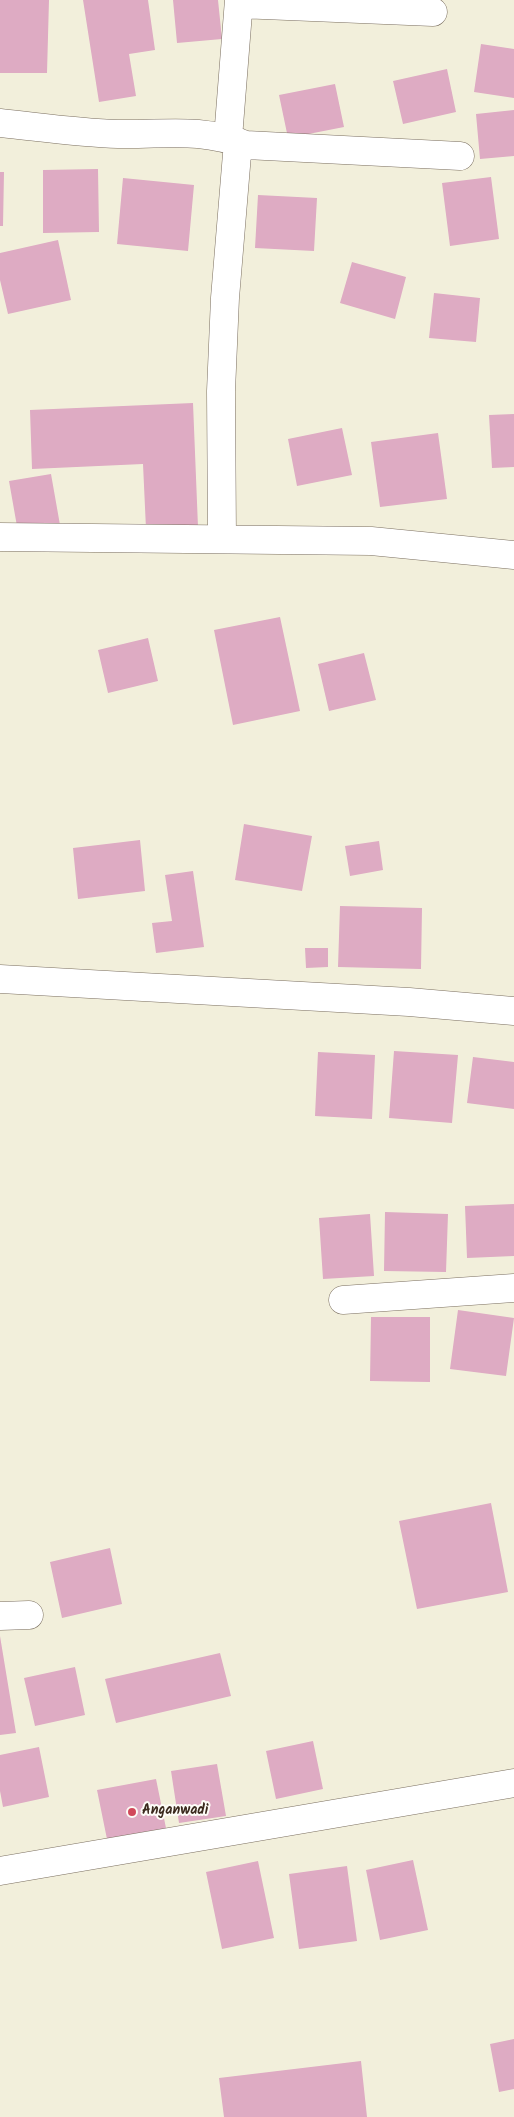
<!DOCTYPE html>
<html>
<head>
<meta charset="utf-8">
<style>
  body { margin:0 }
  canvas { display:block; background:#f2efdb }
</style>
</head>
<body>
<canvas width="514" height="2117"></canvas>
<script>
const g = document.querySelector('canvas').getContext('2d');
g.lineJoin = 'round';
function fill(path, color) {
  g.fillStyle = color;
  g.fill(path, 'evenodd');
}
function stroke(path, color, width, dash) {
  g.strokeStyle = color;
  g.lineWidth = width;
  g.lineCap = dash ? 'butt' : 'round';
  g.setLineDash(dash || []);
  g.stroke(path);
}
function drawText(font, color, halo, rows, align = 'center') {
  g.font = font + ' Kalam,sans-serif';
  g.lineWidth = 4;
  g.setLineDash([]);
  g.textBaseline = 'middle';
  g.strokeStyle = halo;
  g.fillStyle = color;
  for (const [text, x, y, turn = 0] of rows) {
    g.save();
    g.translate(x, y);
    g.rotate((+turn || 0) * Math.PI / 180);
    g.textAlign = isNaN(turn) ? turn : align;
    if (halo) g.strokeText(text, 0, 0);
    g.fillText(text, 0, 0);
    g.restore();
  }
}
const building = new Path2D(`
  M0,0H49L47,73H0Z
  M83,0H148L155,50L129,54L136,96L99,102Z
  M173,0H218L222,39L177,43Z
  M481,44L514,49V98L474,92Z
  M447,69L456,112L403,124L393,81Z
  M335,84L344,127L288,138L279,95Z
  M514,110V156L480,159L476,114Z
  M98,169L99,232L43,233V170Z
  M0,172H4L3,226H0Z
  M491,177L499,239L450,246L442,183Z
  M123,178L194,185L188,251L117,244Z
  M258,195L317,198L314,251L255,248Z
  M58,240L71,300L8,314L0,280V253Z
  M352,262L406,277L395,319L340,303Z
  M434,293L480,298L476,342L429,338Z
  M193,403L198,527L146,529L143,464L32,469L30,410Z
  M514,414V467L492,468L489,415Z
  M342,428L352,475L297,486L288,439Z
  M438,433L447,499L380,507L371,442Z
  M51,474L60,525L18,532L9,481Z
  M280,617L300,711L233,725L214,630Z
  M148,638L158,681L108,693L98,650Z
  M364,653L376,700L329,711L318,664Z
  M244,824L312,836L302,891L235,880Z
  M140,840L145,891L78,899L73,848Z
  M379,841L383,870L350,876L345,846Z
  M193,871L204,947L156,953L152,923L172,921L165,875Z
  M340,906L422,908L421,969L338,967Z
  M305,948H328V967L306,968Z
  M394,1051L458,1055L452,1123L389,1118Z
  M318,1052L375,1055L372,1119L315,1116Z
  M473,1057L514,1062V1109L467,1103Z
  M514,1204V1256L467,1258L465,1206Z
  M385,1212L448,1214L446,1272L384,1271Z
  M370,1214L374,1276L323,1279L319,1218Z
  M458,1310L514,1318L506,1376L450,1369Z
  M371,1317H430V1382L370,1381Z
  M491,1503L508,1592L417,1609L399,1521Z
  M110,1548L122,1604L62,1618L50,1562Z
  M0,1636L16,1733L0,1735Z
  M220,1653L231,1696L116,1723L105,1679Z
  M75,1667L85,1715L35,1726L24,1678Z
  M313,1741L323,1789L276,1799L266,1751Z
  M39,1747L49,1797L3,1807L0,1791V1755Z
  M217,1764L226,1816L179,1823L171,1771Z
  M156,1779L167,1833L108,1844L97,1790Z
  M413,1860L428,1930L380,1940L366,1870Z
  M258,1861L274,1938L222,1949L206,1872Z
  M347,1866L357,1941L299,1949L289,1874Z
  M514,2039V2089L499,2092L490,2044Z
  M361,2061L367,2117H224L219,2078Z`);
const minor = new Path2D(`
  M239,4L433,12
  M0,123C39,127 79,133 118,134C166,135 199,127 246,145L460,156
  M228,138L239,0
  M0,537L371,541L514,555
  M222,539L221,391L225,298L238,142
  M0,979L409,1002L514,1011
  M343,1300L514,1288
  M0,1616L29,1615
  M0,1871L514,1783`);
const markers = [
  [132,1812,5,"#d1495b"]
];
const poiNames = [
  ["Anganwadi",142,1812]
];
fill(building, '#deabc3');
stroke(minor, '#7b6f60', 29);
stroke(minor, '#fff', 28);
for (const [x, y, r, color] of markers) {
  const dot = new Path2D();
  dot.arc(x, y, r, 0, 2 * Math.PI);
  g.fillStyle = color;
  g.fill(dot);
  stroke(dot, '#fdfcf7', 2);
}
drawText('bold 14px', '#3b2a1e', '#fdfcf7', poiNames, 'left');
</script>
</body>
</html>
